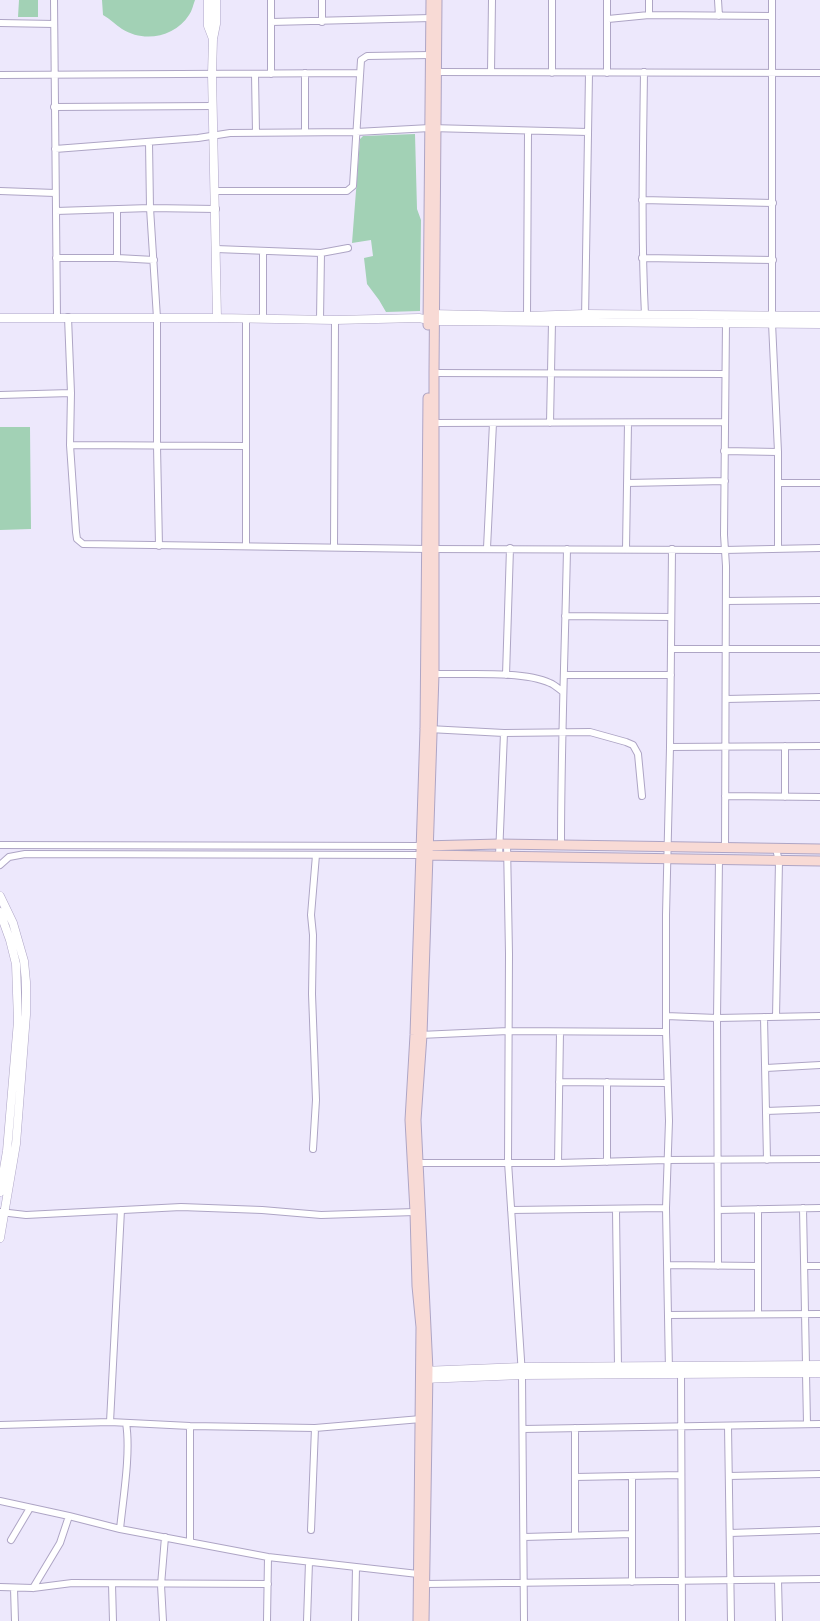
<!DOCTYPE html>
<html>
<head>
<meta charset="utf-8">
<style>
  body { margin:0 }
  canvas { display:block; background:#ede8fc }
</style>
</head>
<body>
<canvas width="820" height="1621"></canvas>
<script>
const g = document.querySelector('canvas').getContext('2d');
g.lineJoin = 'round';
function fill(path, color) {
  g.fillStyle = color;
  g.fill(path, 'evenodd');
}
function stroke(path, color, width, dash) {
  g.strokeStyle = color;
  g.lineWidth = width;
  g.lineCap = dash ? 'butt' : 'round';
  g.setLineDash(dash || []);
  g.stroke(path);
}
const green = new Path2D(`
  M19,0H38V17H18Z
  M102,0H195C193,5 192,11 189,15C175,37 144,43 122,29C116,25 110,19 103,15Z
  M415,134L417,209L421,220L420,311L386,312L379,300L367,284L364,258L373,256L371,240L352,243L360,139L363,136Z
  M0,427H30L31,529L0,530Z`);
const minor = new Path2D(`
  M54,0L57,317
  M322,0V22
  M552,0V73
  M607,0V73
  M718,0L719,16
  M772,0V323L778,452V549
  M649,15V0
  M608,19L649,15L772,16
  M271,22L431,18
  M0,23L54,24
  M436,72L820,73
  M491,72L492,0
  M644,72C643,153 641,234 645,315
  M305,73V132
  M255,74L256,133
  M271,74V0
  M0,75L360,73
  M54,107L213,106
  M149,142L150,208L157,318V446L159,546
  M55,149L198,138L230,133L356,132L430,128L588,132
  M0,191L55,193
  M216,191H347L353,186L361,60L367,56L430,55
  M642,200L773,203
  M117,210V258
  M56,211L150,208L216,209
  M216,249L321,253L348,248
  M263,251V319
  M56,258H117L154,260
  M642,258L773,260
  M527,316L528,131
  M68,317L71,393L70,445L76,532L77,539L83,544L428,549L724,550L820,548
  M246,318V546
  M585,319L589,73
  M320,320L321,253
  M434,373L725,374
  M0,395L71,393
  M434,423L724,422
  M550,423L552,322
  M70,445L246,446
  M724,451L778,452
  M627,483L725,481
  M778,483H820
  M334,547L335,320
  M487,548L493,423
  M626,549L628,423
  M726,601L820,600
  M565,616L671,617
  M671,649H820
  M430,674C462,675 523,670 550,683C555,685 559,689 563,692
  M506,675L510,548
  M564,675H671
  M726,699L820,697
  M429,729L504,733L590,732L626,742L633,745L638,754L642,796
  M670,747L820,746
  M725,796L820,797
  M785,797V746
  M507,844L509,954L508,1162L522,1375L524,1621
  M0,845L420,846
  M561,845C561,746 565,648 567,549
  M725,848L726,566L724,535L726,322
  M499,856L504,733
  M0,865L9,857L25,854L420,855
  M666,1016L717,1018L820,1016
  M764,1017L767,1160
  M776,1017L779,861L776,849
  M420,1035L508,1031L666,1032
  M766,1068L820,1065
  M559,1082L667,1083
  M607,1082V1162
  M766,1111L820,1109
  M313,1149L316,1100L312,994L313,935L311,915L316,855
  M419,1163H558L667,1160L820,1159
  M558,1163L560,1032
  M803,1208L806,1365
  M511,1210L666,1208
  M616,1210L618,1367
  M718,1210L820,1208
  M0,1212L26,1215L181,1207L262,1210L321,1215L415,1212
  M668,1265L757,1266
  M718,1266L717,1018L719,859
  M805,1266H820
  M758,1314V1209
  M668,1315L820,1314
  M681,1370L682,1621
  M669,1371L666,1208L669,1121L666,1032V915L670,747L672,549
  M806,1373L807,1424
  M110,1422L121,1210
  M0,1425L110,1422L190,1426L315,1428L421,1419
  M728,1426L731,1621
  M575,1428V1535
  M523,1429L820,1424
  M632,1476V1582
  M729,1476L820,1474
  M575,1477L681,1475
  M0,1501L69,1516L120,1529L268,1557L418,1574
  M120,1529C123,1499 131,1452 126,1423
  M311,1530L315,1428
  M730,1533L820,1530
  M524,1537L632,1534
  M11,1540L30,1508
  M190,1541V1426
  M778,1580L779,1621
  M112,1584L113,1621
  M425,1584L820,1579
  M0,1587L33,1588L72,1583L268,1584
  M14,1588L15,1621
  M33,1588L60,1543L69,1516
  M163,1621L161,1585L165,1537
  M267,1621L268,1557
  M307,1621L309,1562
  M355,1621L356,1567`);
const tertiary = new Path2D(`
  M208,0V26L213,39
  M216,0V24L213,39L212,74L217,318
  M430,314L527,316L585,314L820,316
  M0,318H217L335,320L419,318L434,321L820,324
  M0,896L13,923L24,961L26,982V1015L16,1144L0,1238
  M0,912L10,940L16,964L18,1021L7,1151L0,1192
  M422,1371L522,1367L820,1365
  M423,1379L522,1375L820,1373`);
const secondary = new Path2D(`
  M428,325L431,0
  M423,846L499,844L820,849
  M423,855L820,861
  M418,1621L421,1327L417,1286L415,1212L410,1120L415,1035L425,729L428,398
  M424,1621L428,1370L416,1120L422,1035L434,674V373L437,0`);
fill(green, '#a2d1b5');
stroke(minor, '#aea5c5', 8);
stroke(tertiary, '#aea5c5', 9);
stroke(secondary, '#aea5c5', 11);
stroke(minor, '#fff', 6);
stroke(tertiary, '#fff', 8);
stroke(secondary, '#f8dad5', 9);
</script>
</body>
</html>
